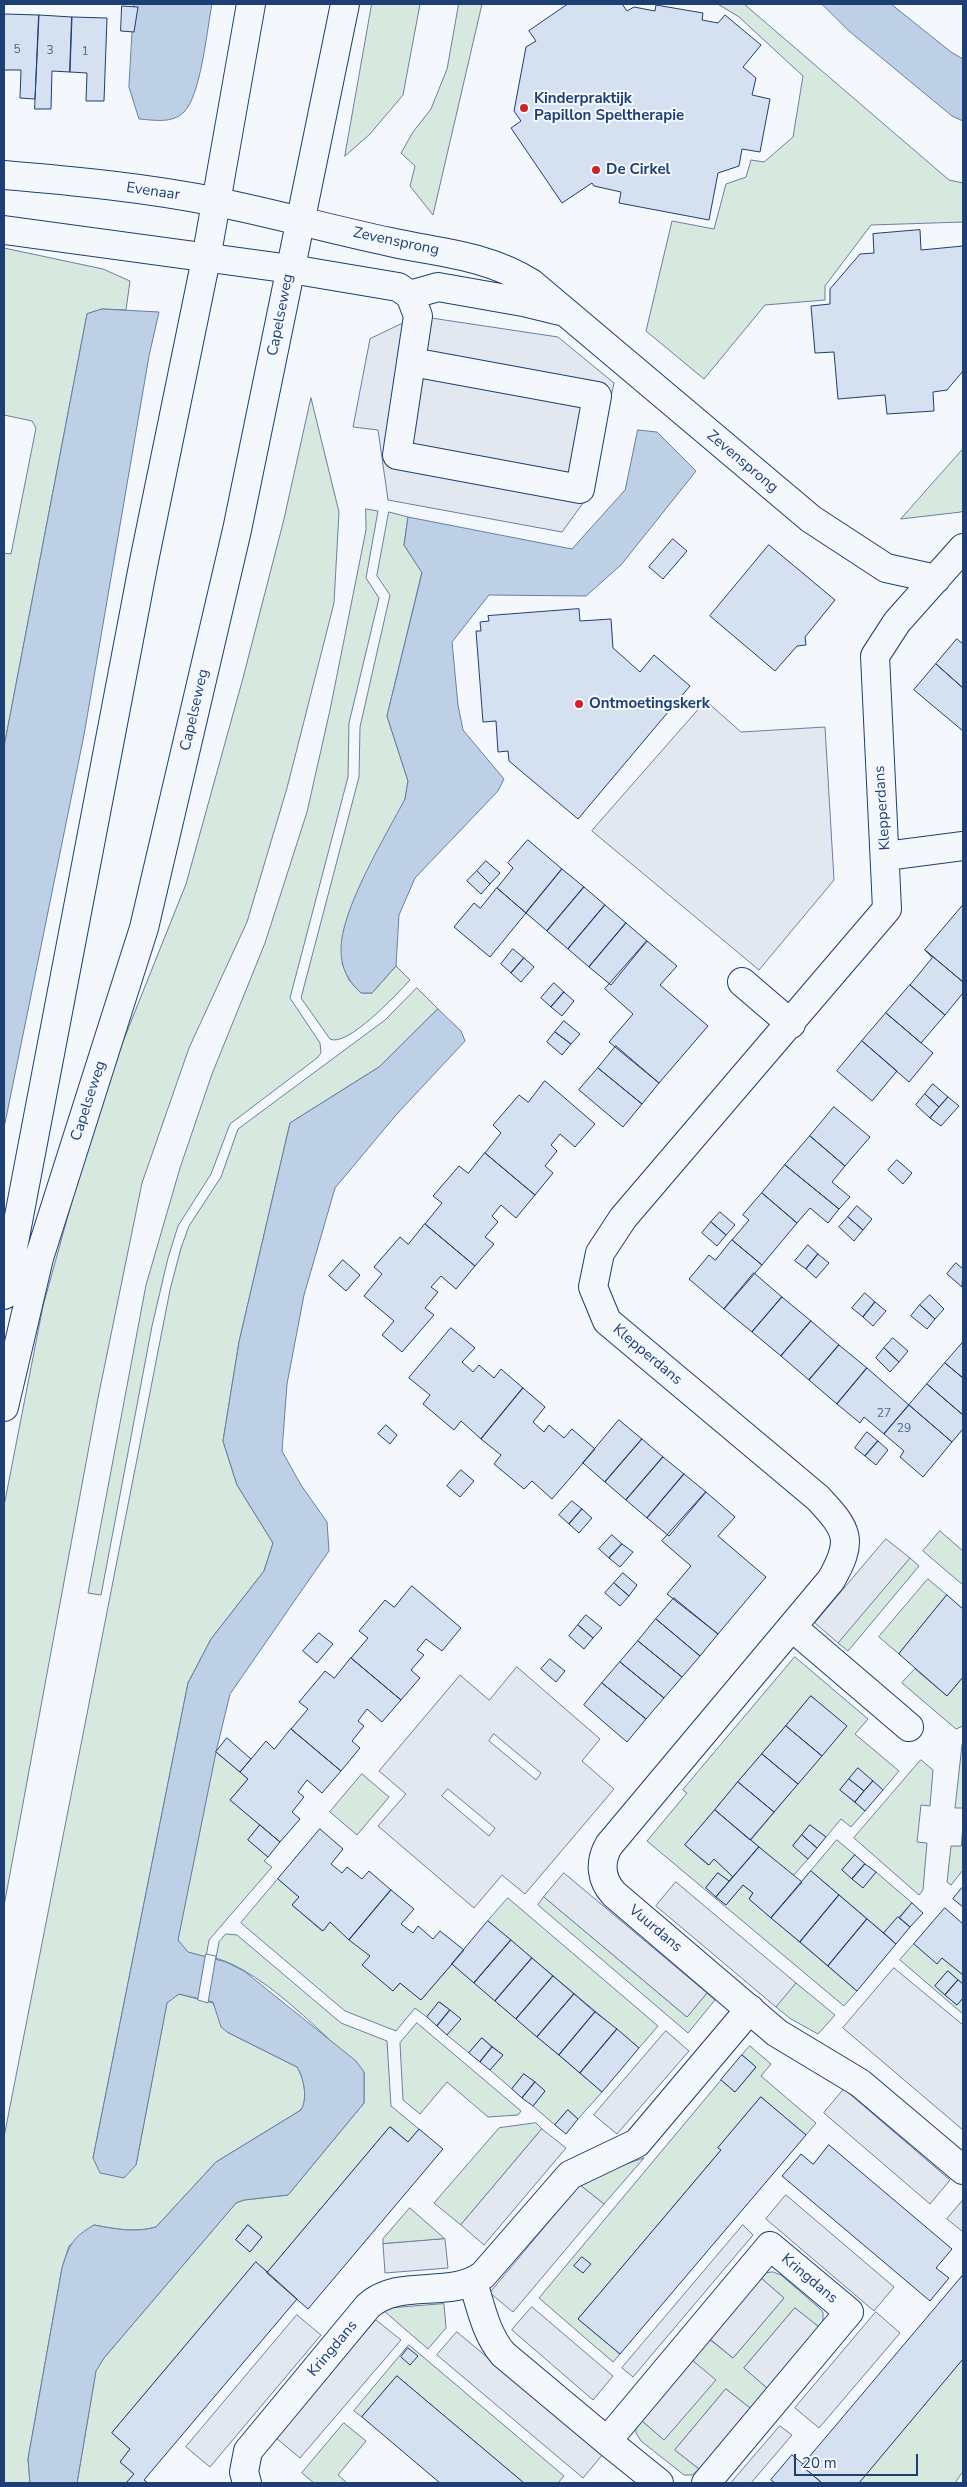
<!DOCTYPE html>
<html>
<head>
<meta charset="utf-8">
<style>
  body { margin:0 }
  #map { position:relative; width:967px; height:2487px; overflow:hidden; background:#f4f7fb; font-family:"Nunito Sans",sans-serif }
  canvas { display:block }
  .frame { position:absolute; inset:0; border:5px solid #1d3f73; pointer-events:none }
  .scale { position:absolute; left:794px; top:2454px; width:124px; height:22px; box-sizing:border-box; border:2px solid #1d3f73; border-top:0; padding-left:6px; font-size:15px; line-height:18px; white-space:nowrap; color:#1d3f73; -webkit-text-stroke:4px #f4f7fb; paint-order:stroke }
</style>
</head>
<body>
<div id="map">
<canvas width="967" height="2487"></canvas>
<div class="frame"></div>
<div class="scale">20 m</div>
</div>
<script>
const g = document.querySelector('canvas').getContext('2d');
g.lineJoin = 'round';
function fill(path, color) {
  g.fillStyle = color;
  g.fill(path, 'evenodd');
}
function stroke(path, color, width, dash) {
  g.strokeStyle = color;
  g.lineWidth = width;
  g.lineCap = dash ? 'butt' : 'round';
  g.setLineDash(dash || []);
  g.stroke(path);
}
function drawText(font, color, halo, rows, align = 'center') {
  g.font = font + ' "Nunito Sans",sans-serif';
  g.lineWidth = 4;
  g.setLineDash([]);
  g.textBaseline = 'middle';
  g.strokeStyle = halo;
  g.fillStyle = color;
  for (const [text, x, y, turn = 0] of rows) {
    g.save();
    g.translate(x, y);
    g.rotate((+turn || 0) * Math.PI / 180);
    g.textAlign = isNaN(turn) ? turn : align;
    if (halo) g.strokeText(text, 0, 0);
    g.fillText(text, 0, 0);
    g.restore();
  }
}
const green = new Path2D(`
  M372,4H420L403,95L370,134L345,156Z
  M459,4H482L433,215L410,186L415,166L401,153L413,132L431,109L447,69Z
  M718,4H744L949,180L963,183V222L871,225L825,286V300L765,305L704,379L646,331L672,221L714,229L726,184L746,177L751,160L764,162L793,137L803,76L739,17Z
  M4,248L103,269L130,281L126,310L102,309L87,314L4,747V553L11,554L36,428L32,421L4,415Z
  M311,398L339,512L334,603L287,788L247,922L189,1048L142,1183L98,1398L4,1906V1506L43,1306L80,1172L120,1049L186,884L243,678L284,519Z
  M963,449V510L961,512L901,519Z
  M366,509L378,511L366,578L379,598L349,723L348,777L290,998L320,1043L321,1053L317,1058L230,1124L211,1174L178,1226L168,1258L152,1326L101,1595L88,1593L146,1285L180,1168L212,1074L265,943L307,812L330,710L366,530Z
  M389,512L408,517L404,545L422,572L387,716L408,781L405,799L342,963L349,980L361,993H372L396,966L410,980C398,993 347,1048 330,1039L301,998L359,777L360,727L390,595L377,576Z
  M417,988L438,1009L379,1067L290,1123L239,1342L223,1441L237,1485L273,1543L264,1571L211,1639L188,1683L93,2158L136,2165L167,2002L179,1994L213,2003L227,2032L297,2067C304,2078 308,2099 301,2110L216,2162L156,2227C135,2233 116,2229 94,2225L69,2246L62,2268L28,2459L30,2483H4V2137L137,1459L170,1290L181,1248L189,1226L221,1177L238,1129L385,1020Z
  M940,1531L963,1551V1585L923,1551Z
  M910,1558L919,1566L848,1651L838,1643Z
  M928,1579L947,1595L899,1654L879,1637Z
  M795,1657L868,1719L855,1734L899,1771L883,1790L858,1769L840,1790L865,1811L851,1827L841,1819L826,1837L810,1825L793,1845L808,1859L793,1876L751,1840L846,1726L811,1696L685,1845L708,1865L714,1859L733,1876L729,1881L718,1873L706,1887L726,1905L743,1885L753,1893L749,1899L857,1991L844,2006L647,1841L687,1793L683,1790Z
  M915,1669L947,1696L963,1677V1726L956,1729L902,1683Z
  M963,1744V1808H955L962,1745Z
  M216,1752L248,1779L230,1800L260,1825L248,1840L268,1857L264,1861L272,1867L209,1940L206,1957L187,1952L178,1940Z
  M921,1760L933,1770L930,1806L921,1805L917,1842L927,1843L923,1890L919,1895L854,1838Z
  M362,1774L389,1797L357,1835L330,1812Z
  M963,1824V1870L951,1885L947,1882L951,1846H961Z
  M837,1840L855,1855L842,1870L863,1887L876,1872L912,1903L884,1933L811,1871Z
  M278,1879L299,1897L292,1905L322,1931L330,1922L370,1956L363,1965L393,1991L400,1983L421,2000L452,1964L602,2092L578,2119L568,2110L555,2125L533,2106L545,2091L524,2074L512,2089L490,2070L503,2055L482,2038L469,2053L447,2035L450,2010L440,2002L427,2017L415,2008L396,2031L345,2011L241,1923Z
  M544,1897L687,2017L707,1993L715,2000L688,2033L538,1905Z
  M508,1898L658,2026L639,2048L488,1921Z
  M226,1934L237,1935L341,2023L387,2041L391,2106L419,2129L408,2142L391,2127L389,2128L268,2272L256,2263L112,2433L130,2449L120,2462L134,2474L126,2483H77L96,2370L104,2358L236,2203L244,2200L288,2195L364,2103V2072C324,2036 266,1973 216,1958L219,1942ZM248,2225L262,2237L250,2252L236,2240Z
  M914,1944L937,1963L942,1958L963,1975V1984L948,1971L935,1986L957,2005L963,1998V2014L900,1960Z
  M796,1983L835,2015L818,2034L791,2019L776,2007Z
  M417,2023L521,2111L518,2115L488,2117L447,2082L420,2114L403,2100L400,2043Z
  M750,2046L771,2064L761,2076L816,2123L806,2135L761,2097L719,2147L721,2150L578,2319L620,2354L613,2362L539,2298L721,2080L735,2092L756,2067L742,2055Z
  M536,2123L542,2129L461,2225L434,2203L499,2128Z
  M644,2158L604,2204L580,2185L589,2177Z
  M410,2208L445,2239L383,2244V2239Z
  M773,2272L781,2275L818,2307L823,2312V2322L819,2327L795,2308L744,2368L767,2388L750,2408L726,2389L675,2450L699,2469L692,2475H684L641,2441L636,2433V2427L641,2420L664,2440L715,2380L692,2360L709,2339L733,2358L784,2298L761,2278L766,2273Z
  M444,2304L446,2328L428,2349L384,2311L390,2308Z
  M409,2345L564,2476L558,2483H524L397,2376L362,2417L354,2411Z
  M963,2359V2471L955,2483H859Z
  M344,2423L366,2441L338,2475L347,2483H314L302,2473Z`);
const parking = new Path2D(`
  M418,316L558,337L614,383L591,492L562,532L388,500L378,430L353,427L370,339Z
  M706,701L741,732L825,727L834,880L759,970L592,831Z
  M886,1539L910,1558L838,1643L815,1623Z
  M517,1667L600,1739L582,1761L614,1789L525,1894L502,1875L474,1908L378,1826L406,1794L379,1771L460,1675L489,1700ZM494,1734L541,1773L536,1780L489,1741ZM448,1789L495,1828L489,1836L442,1796Z
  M564,1873L707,1993L687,2017L544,1897Z
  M676,1882L796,1983L776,2007L656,1906Z
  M894,1968L963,2025V2130L843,2028Z
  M666,2031L689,2051L617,2134L594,2115Z
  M844,2089L950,2180L930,2204L824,2113Z
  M542,2129L566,2148L484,2245L461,2225Z
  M580,2185L604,2204L513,2312L490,2293Z
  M786,2195L894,2287L874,2311L766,2219Z
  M963,2200V2232L947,2219Z
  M743,2225L753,2235L633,2377L622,2368Z
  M445,2239L448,2268L385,2273L383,2244Z
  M761,2278L784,2298L733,2358L710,2339Z
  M532,2307L613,2376L593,2400L512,2330Z
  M795,2308L819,2327L767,2388L744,2368Z
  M876,2312L900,2333L819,2428L795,2408Z
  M297,2315L321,2335L210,2467L186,2447Z
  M376,2320L401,2340L300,2458L276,2438Z
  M457,2332L603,2454L583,2478L437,2355Z
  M692,2360L716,2380L664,2440L641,2420Z
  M726,2389L750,2408L699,2469L675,2450Z
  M780,2426L792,2435L751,2483H731Z`);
const water = new Path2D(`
  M134,4H212C207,29 201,95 184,112C172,124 154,120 139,119L129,87Z
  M822,4H891L951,52L963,59V121L952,116L849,31Z
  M102,309L159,312L149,356L84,735L4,1128V747L87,314Z
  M638,430L657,432L696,471L621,565L586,596L489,595L452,642L458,705L463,730L504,779L498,791L415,878L399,915L396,966L372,993H361C348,981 341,968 341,950C340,911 386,835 405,799L408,781L387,716L422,573L404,545L408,517L572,549L625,490Z
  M438,1009L461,1031L465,1041L396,1115L335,1188L304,1295L287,1384L282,1451L301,1485L327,1522L329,1551L230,1694L216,1752L178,1940L188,1952L226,1962L244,1971L356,2061L364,2072V2103L288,2195L244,2200L236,2203L104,2358L96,2371L77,2483H30L28,2459L62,2268C69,2245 73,2237 94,2225C116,2229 135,2233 156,2227L216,2162L301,2110C308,2099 304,2078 297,2067L227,2032L221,2027L213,2002L179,1994L167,2003L136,2165L124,2178L100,2173L93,2158L188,1683L211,1639L264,1571L273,1543L237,1485L223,1441L239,1342L290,1123L379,1067Z`);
const pier = new Path2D(`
  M206,1954L216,1956L208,2003L198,2000Z`);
const building = new Path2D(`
  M568,4H622L627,11L634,7L655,11L656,5L703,13L702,20L718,23L725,15L761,45L743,67L756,78L752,95L770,99L760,152L742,149L739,166L718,173L709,220L619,203L621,192L594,186L592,183L562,203L511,128L521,121L514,111L526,47L536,41L529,31Z
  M122,6L138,7L134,32L121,31Z
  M5,14L39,15L35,99L20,98L21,70H4Z
  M39,15L72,17L70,72L52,71L51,109H35Z
  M72,17L107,18L104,101H86L87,73L70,72Z
  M920,230L921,250L963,246V371L947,390L933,392L934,411L887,414L885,395L838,399L834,352L815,353L811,306L830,304V289L860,254L874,253L873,234Z
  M673,539L687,551L663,579L649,567Z
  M769,545L835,600L805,637L806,645L797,646L775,671L710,616Z
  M579,609L580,621L611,619L613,648L640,672L654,655L690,686L578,819L509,761L508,751L498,752L496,721L483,722L476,631H481L480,622L489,621L488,616Z
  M957,639L963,644V688L936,664Z
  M936,664L963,688V731L914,690Z
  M528,840L562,869L526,913L497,888L513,868L508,863Z
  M486,861L500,873L490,884L477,871Z
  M562,869L584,887L547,931L526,913Z
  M477,871L490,884L481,894L467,881Z
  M584,887L605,905L568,949L547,931Z
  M497,888L526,913L490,957L454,927L474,903L480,908Z
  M605,905L626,923L589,967L568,949Z
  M963,905V982L925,950Z
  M626,923L647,941L611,985L589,967Z
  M647,941L677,966L660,985L708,1026L659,1083L609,1042L633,1014L605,989Z
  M513,949L524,958L511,973L501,964Z
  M925,950L963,982V993L945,1015L910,985L932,958Z
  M524,958L534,967L521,982L511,973Z
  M554,983L564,992L551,1007L541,998Z
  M910,985L945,1015L921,1043L886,1013Z
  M564,992L574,1001L562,1016L551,1007Z
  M886,1013L933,1053L909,1082L862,1041Z
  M564,1021L580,1034L571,1044L555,1032Z
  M555,1032L571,1044L562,1055L547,1042Z
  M862,1041L897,1071L872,1101L837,1071Z
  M616,1046L659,1083L642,1104L598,1068Z
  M598,1068L642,1104L623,1127L579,1090Z
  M545,1081L595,1124L575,1147L560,1134L551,1145L557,1151L545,1166L553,1173L535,1195L485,1153L501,1133L493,1125L519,1095L528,1102Z
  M933,1084L948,1097L939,1107L925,1094Z
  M925,1094L939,1107L930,1118L916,1105Z
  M948,1097L959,1106L941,1126L930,1118Z
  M834,1107L870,1137L845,1166L810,1136Z
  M810,1136L845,1166L832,1182L850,1197L839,1209L785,1165Z
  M485,1153L535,1195L516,1218L501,1205L492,1216L498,1222L485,1237L494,1244L475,1266L425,1224L442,1203L433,1196L459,1166L468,1173Z
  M897,1160L912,1173L903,1184L888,1170Z
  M785,1165L839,1209L828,1223L810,1208L797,1223L762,1193Z
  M762,1193L797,1223L762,1265L732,1240L749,1220L743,1215Z
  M857,1206L872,1219L863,1230L848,1217Z
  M720,1212L735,1225L726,1235L711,1222Z
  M848,1217L863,1230L854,1241L839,1227Z
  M711,1222L726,1235L717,1246L702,1233Z
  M425,1224L475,1266L456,1289L441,1276L431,1287L438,1292L425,1308L434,1315L402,1352L382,1335L394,1321L364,1296L382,1274L374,1267L400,1237L408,1244Z
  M732,1240L762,1265L724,1309L689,1279L709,1255L715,1260Z
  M808,1245L818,1254L806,1269L795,1261Z
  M818,1254L829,1263L816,1278L806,1269Z
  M343,1260L360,1275L346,1291L329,1276Z
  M956,1263L963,1269L962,1287L947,1274Z
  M754,1273L782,1297L752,1332L724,1309Z
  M865,1293L875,1302L863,1317L852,1308Z
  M930,1295L944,1309L935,1319L920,1305Z
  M782,1297L811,1321L781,1356L752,1332Z
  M875,1302L886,1311L873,1326L863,1317Z
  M920,1305L935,1319L927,1329L911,1316Z
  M811,1321L839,1345L809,1380L781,1356Z
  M451,1328L475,1348L462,1362L473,1372L479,1365L494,1378L501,1369L523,1388L481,1439L461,1421L454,1430L423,1404L430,1395L409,1378Z
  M893,1338L908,1351L899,1362L884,1348Z
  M963,1342V1378L945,1363Z
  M839,1345L867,1368L837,1404L809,1380Z
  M884,1348L899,1362L890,1372L876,1358Z
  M945,1363L963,1378V1415L927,1384Z
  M867,1368L909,1405L884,1434L864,1417L860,1423L837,1404Z
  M927,1384L963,1415V1429L952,1442L909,1405Z
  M523,1388L545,1407L533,1422L544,1432L549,1425L564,1438L572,1429L595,1449L552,1499L532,1481L524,1489L494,1464L501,1455L481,1439Z
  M909,1405L952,1442L923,1477L900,1457L904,1451L884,1434Z
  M619,1420L642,1439L605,1482L583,1463Z
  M386,1425L397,1435L390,1444L378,1434Z
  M867,1432L878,1441L865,1456L855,1448Z
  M642,1439L663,1457L626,1500L605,1482Z
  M878,1441L888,1450L876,1465L865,1456Z
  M663,1457L684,1474L647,1518L626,1500Z
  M461,1470L474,1481L460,1497L447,1486Z
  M684,1474L706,1492L669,1536L647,1518Z
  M706,1492L735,1517L718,1536L766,1577L718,1634L667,1594L691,1566L662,1541Z
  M572,1501L582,1509L569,1524L559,1515Z
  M582,1509L592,1518L579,1533L569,1524Z
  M612,1535L622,1544L609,1558L599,1549Z
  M622,1544L633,1552L620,1567L609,1558Z
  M623,1573L637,1585L629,1596L614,1583Z
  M614,1583L629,1596L620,1606L605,1593Z
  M412,1586L461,1628L442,1651L426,1639L417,1650L424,1655L411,1670L420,1678L401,1700L351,1658L368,1638L359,1631L385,1600L394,1607Z
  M947,1595L963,1609V1677L947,1696L899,1654Z
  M674,1598L718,1634L700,1656L656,1619Z
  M586,1615L602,1628L593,1638L578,1625Z
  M656,1619L700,1656L682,1677L638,1641Z
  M578,1625L593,1638L584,1649L569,1636Z
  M319,1633L333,1644L317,1663L303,1651Z
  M638,1641L682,1677L664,1698L620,1662Z
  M351,1658L401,1700L382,1722L367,1709L358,1721L364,1726L352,1741L360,1748L341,1771L291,1729L308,1709L299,1702L325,1671L334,1678Z
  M550,1659L565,1671L556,1682L541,1669Z
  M620,1662L664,1698L646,1719L602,1683Z
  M602,1683L646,1719L627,1742L584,1705Z
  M811,1696L847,1726L822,1756L786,1726Z
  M786,1726L822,1756L798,1784L762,1754Z
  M291,1729L341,1771L322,1793L307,1780L298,1792L304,1797L292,1812L300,1819L280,1842L230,1800L248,1779L240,1772L251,1759L266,1741L274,1749Z
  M227,1738L251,1759L240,1772L216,1752Z
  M762,1754L798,1784L774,1812L738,1782Z
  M858,1768L873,1781L864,1791L849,1779Z
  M849,1779L864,1791L855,1802L840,1790Z
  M873,1781L883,1790L865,1811L855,1802Z
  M738,1782L774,1812L750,1840L715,1810Z
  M715,1810L759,1847L733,1877L714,1859L709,1865L685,1845Z
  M260,1825L280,1842L268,1857L248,1840Z
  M810,1825L826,1837L817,1848L802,1835Z
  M320,1829L343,1849L331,1864L342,1873L347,1867L362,1879L369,1871L391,1890L349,1940L330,1922L323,1931L292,1905L299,1897L278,1879Z
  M802,1835L817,1848L808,1859L793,1846Z
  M759,1847L802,1882L771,1918L749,1899L753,1893L743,1885L726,1905L716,1897Z
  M855,1855L865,1864L852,1879L842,1870Z
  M865,1864L876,1872L863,1888L852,1879Z
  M811,1871L839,1895L800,1942L771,1918Z
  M718,1873L729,1881L733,1877L716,1897L706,1888Z
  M962,1888L963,1889V1907L953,1899Z
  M391,1890L414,1909L401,1924L413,1933L418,1926L433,1939L440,1931L464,1950L421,2000L400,1983L393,1991L362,1965L370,1956L349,1940Z
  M839,1895L867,1919L828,1966L800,1942Z
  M912,1903L923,1913L910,1927L900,1918Z
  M945,1908L963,1924V1975L942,1958L937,1964L914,1944Z
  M898,1917L910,1927L896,1944L884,1933Z
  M867,1919L896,1944L857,1991L828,1966Z
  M488,1921L511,1940L474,1983L452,1964Z
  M511,1940L532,1958L495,2001L474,1983Z
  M532,1958L553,1976L516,2019L495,2001Z
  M948,1971L958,1980L945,1995L935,1986Z
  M553,1976L574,1994L537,2037L516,2019Z
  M958,1980L963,1984V1998L957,2005L945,1995Z
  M574,1994L595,2012L559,2055L537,2037Z
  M439,2002L450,2010L437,2026L427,2017Z
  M450,2010L461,2019L447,2035L437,2026Z
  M595,2012L617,2029L580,2073L559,2055Z
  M617,2029L639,2048L602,2092L580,2073Z
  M482,2038L492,2047L480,2062L469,2053Z
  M492,2047L503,2055L490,2070L480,2062Z
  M742,2055L756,2067L735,2092L721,2080Z
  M524,2074L535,2082L522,2098L512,2089Z
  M535,2082L545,2091L533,2106L522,2098Z
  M761,2097L806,2135L620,2354L578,2319L721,2150L718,2148Z
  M568,2110L578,2119L566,2134L555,2125Z
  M390,2127L408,2142L419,2129L443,2149L308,2309L267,2273Z
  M829,2145L952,2249L936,2268L949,2278L930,2301L782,2176L801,2154L813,2164Z
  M248,2225L262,2237L250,2252L236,2240Z
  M582,2257L591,2264L583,2273L574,2266Z
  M256,2262L297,2299L144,2480L148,2483H126L134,2474L120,2462L130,2449L112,2433Z
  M963,2275V2359L859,2483H822L802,2466Z
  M408,2348L418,2356L410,2365L401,2357Z
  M397,2376L524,2483H440L362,2417Z
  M792,2455L803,2464L802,2466L822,2483H775L771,2480Z`);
const minor = new Path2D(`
  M4,175C75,181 148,188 217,202C276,214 333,230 390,242C439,253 487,255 531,283L811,519L886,568L936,579
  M4,230L291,269L398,287L410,295L438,287L523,302L560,311
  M410,295L418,316L397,455L580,489L597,396L412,362
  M963,548L897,622L875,656L887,909L623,1218L600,1253L593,1287L607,1321L818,1498C848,1530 854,1540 831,1580L609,1845C599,1862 601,1880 614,1894L777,2033L860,2083L963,2170
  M886,856L963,846
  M742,982L791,1024
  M792,1627L909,1727
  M473,2282C481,2308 486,2334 503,2354L607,2441
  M247,2483L244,2472L248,2451L368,2306C400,2277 450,2300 483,2275L570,2175L637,2143L750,2009
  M659,2483L607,2441L770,2246L849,2312L706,2483`);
const major = new Path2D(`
  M4,1295L144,561L206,259L251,4
  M4,1407L39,1258L144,928L237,530L345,4`);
const markers = [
  [524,108,5,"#c62828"],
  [596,170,5,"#c62828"],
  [579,704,5,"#c62828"]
];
const numberNames = [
  ["5",17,50],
  ["3",50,51],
  ["1",85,52],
  ["27",884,1414],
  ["29",904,1429]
];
const poiNames = [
  ["Kinderpraktijk",534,99],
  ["Papillon Speltherapie",534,116],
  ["De Cirkel",606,170],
  ["Ontmoetingskerk",589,704]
];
const streetNames = [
  ["Evenaar",153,192,8],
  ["Zevensprong",396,242,12],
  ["Capelseweg",281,315,-79],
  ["Zevensprong",742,462,40],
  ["Capelseweg",195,710,-77],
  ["Klepperdans",883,808,-94],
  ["Capelseweg",89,1101,-72],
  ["Klepperdans",647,1355,40],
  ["Vuurdans",655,1929,40],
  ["Kringdans",809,2279,40],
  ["Kringdans",333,2349,-50]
];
fill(green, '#d7e8df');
stroke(green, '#687fa3', 1);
fill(parking, '#e3e8f0');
stroke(parking, '#687fa3', 1);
fill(water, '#bed0e5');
stroke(water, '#687fa3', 1);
fill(pier, '#f4f7fb');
stroke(pier, '#687fa3', 1);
fill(building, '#d5e0f0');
stroke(building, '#1d3f73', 1);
stroke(minor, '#1d3f73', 30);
stroke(major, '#1d3f73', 30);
stroke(minor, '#f4f7fb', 28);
stroke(major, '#f4f7fb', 28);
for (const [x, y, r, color] of markers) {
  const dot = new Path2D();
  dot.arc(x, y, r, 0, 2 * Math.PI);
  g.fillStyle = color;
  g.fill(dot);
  stroke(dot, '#f4f7fb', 2);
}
drawText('12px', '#4b6792', null, numberNames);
drawText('bold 15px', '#1d3f73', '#f4f7fb', poiNames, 'left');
drawText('15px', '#1d3f73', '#f4f7fb', streetNames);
</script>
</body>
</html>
